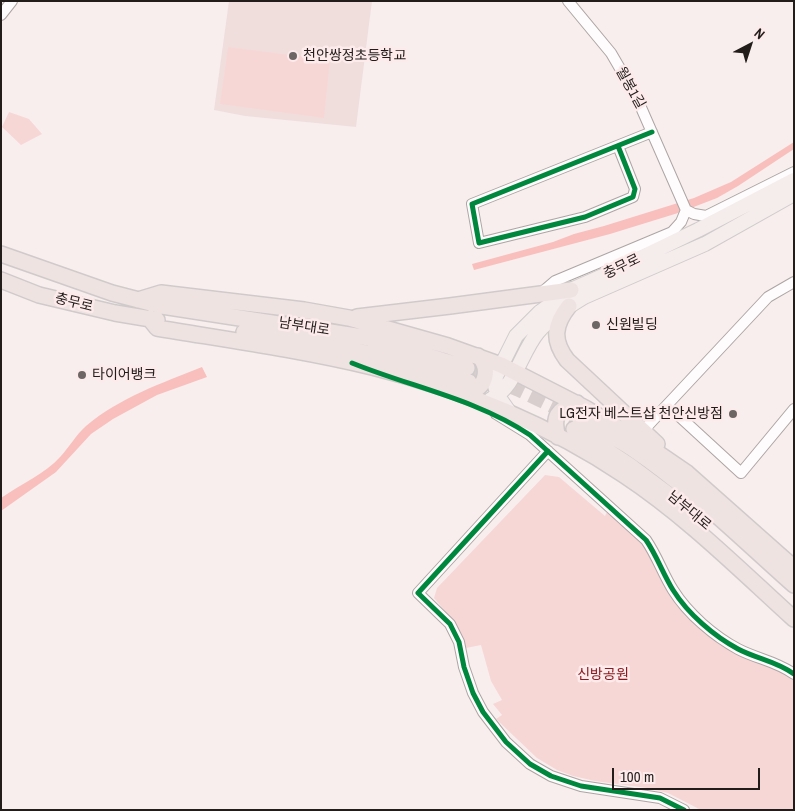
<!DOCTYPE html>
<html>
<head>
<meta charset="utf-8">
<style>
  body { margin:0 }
  #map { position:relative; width:795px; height:811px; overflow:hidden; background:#f8eeee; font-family:"Archivo Narrow",sans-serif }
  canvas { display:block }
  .frame { position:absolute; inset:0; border:2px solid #221c1b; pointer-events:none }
  .north { position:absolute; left:725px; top:20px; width:50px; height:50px; -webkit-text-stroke:4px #fcebea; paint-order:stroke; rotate:40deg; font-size:14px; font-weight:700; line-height:20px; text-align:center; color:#221c1b }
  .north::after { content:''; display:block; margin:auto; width:18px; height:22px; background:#221c1b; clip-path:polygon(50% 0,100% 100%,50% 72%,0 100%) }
  .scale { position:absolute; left:612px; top:768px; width:148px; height:22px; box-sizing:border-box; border:2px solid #221c1b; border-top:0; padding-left:6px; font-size:15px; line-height:18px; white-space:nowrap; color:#221c1b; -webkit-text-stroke:4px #fcebea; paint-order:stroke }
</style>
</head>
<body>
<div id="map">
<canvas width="795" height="811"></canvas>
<div class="frame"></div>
<div class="north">N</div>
<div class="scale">100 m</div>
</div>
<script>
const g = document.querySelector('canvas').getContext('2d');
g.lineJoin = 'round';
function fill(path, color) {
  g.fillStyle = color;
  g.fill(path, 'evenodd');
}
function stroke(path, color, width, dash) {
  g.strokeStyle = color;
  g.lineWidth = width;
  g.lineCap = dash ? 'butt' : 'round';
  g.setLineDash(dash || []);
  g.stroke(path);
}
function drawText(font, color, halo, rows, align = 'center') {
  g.font = font + ' "Archivo Narrow","Noto Sans KR",sans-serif';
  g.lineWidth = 5;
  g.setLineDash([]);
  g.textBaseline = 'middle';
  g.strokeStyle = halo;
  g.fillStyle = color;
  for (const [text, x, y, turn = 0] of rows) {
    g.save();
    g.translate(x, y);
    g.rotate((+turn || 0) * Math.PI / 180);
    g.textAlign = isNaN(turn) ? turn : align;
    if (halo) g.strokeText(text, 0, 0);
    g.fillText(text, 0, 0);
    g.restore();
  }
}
const built = new Path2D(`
  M229,1H372L356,127L245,116L214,110Z`);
const green = new Path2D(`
  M228,47L330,60L324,118L220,104Z
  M9,112L29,119L42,134L21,145L2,127Z
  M545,475L559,477L605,516L607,512L641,540L688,615L794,680V810H701L668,793L647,788L595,781L573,776L557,770L537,758L496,719L502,715L493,704L502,700L491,681L481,645L466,648L455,623L434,598L437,588Z`);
const water = new Path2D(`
  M794,142V149L738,186L717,198L678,213L610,234L474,270L472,264L553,242L574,234L604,226L694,198L731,182Z
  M202,367L207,377L157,395L113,419L91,434L56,472L1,511V498C21,484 45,474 61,456C70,446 76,435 86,426C119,398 162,383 202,367Z`);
const highwayTunnel = new Path2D(`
  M467,368L518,389L580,419`);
const minor = new Path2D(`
  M568,1L611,53L636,96L686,210L694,214L706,216L794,172
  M1,15L12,1
  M618,146L635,189L633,197L585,217L479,243L472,204L652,132
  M541,293L555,281L672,232L681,222L686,210
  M667,405L768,297L794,282
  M496,414L530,435L646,540C657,556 663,574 673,590C688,614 714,636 738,649C757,659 776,661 794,674
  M643,431L667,405L741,473L794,409
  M548,451L418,593L450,624L459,642L464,667L473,693L483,712L506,742L530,764L551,776L581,786L660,798L684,810`);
const major = new Path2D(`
  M491,399C515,388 521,352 538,332C550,318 568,307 584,297L705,244L794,194
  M510,413L498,396L495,386L496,376L516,336L540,312L571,290L605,275L698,230L794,180`);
const highway = new Path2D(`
  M1,254L112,293L162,306L369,338L467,368
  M1,280L39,295L115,313L157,320
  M138,300L161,293L304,310L349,318L448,346L501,365L585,408L646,445L687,473L794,568
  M569,306C554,325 552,340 567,360L657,444
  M357,317L450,306L571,290
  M149,318L157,328C229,340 301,350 372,367C461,389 548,424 624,475C686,516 739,569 794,619
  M244,332L377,355L469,382
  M460,393C465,393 469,393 473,391C488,384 489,365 478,356
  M580,419C598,429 617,438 633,449C692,489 741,538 794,585
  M574,429L629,465L681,504
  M558,437C552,417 557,409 577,403`);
const cycleway = new Path2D(`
  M618,146L635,189L633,197L585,217L479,243L472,204L652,132
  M352,363C411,387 476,399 530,435L646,540C657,556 663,574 673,590C688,614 714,636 738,649C757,659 776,661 794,674
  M548,451L418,593L450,624L459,642L464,667L473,693L483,712L506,742L530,764L551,776L581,786L660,798L684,810`);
const markers = [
  [293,56,5,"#6d6665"],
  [596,325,5,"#6d6665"],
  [82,375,5,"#6d6665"],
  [733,414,5,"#6d6665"]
];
const poiNames = [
  ["천안쌍정초등학교",303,56],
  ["신원빌딩",606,325],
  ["타이어뱅크",92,375],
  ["LG전자 베스트샵 천안신방점",723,414,"right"]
];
const streetNames = [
  ["월봉1길",630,88,61],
  ["충무로",622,267,-26],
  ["충무로",74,303,14],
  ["남부대로",304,327,9],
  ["남부대로",689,511,40]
];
const parkNames = [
  ["신방공원",603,675]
];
fill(built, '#f0dedd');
fill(green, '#f7d7d5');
fill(water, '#f9bfbc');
stroke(highwayTunnel, '#d8cece', 15, [15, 8]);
stroke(minor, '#ada5a5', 12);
stroke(major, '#d0cbcb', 16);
stroke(highway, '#d0cbcb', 18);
stroke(minor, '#fefcfc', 10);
stroke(major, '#f5ecec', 14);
stroke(highway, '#efe3e2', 15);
stroke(cycleway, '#00873e', 5);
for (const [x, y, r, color] of markers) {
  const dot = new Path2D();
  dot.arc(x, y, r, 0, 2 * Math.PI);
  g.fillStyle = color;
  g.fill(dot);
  stroke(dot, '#fcebea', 2);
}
drawText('14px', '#221c1b', '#fcebea', poiNames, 'left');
drawText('14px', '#221c1b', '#fcebea', streetNames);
drawText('14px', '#8b1b22', '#fcebea', parkNames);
</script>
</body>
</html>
